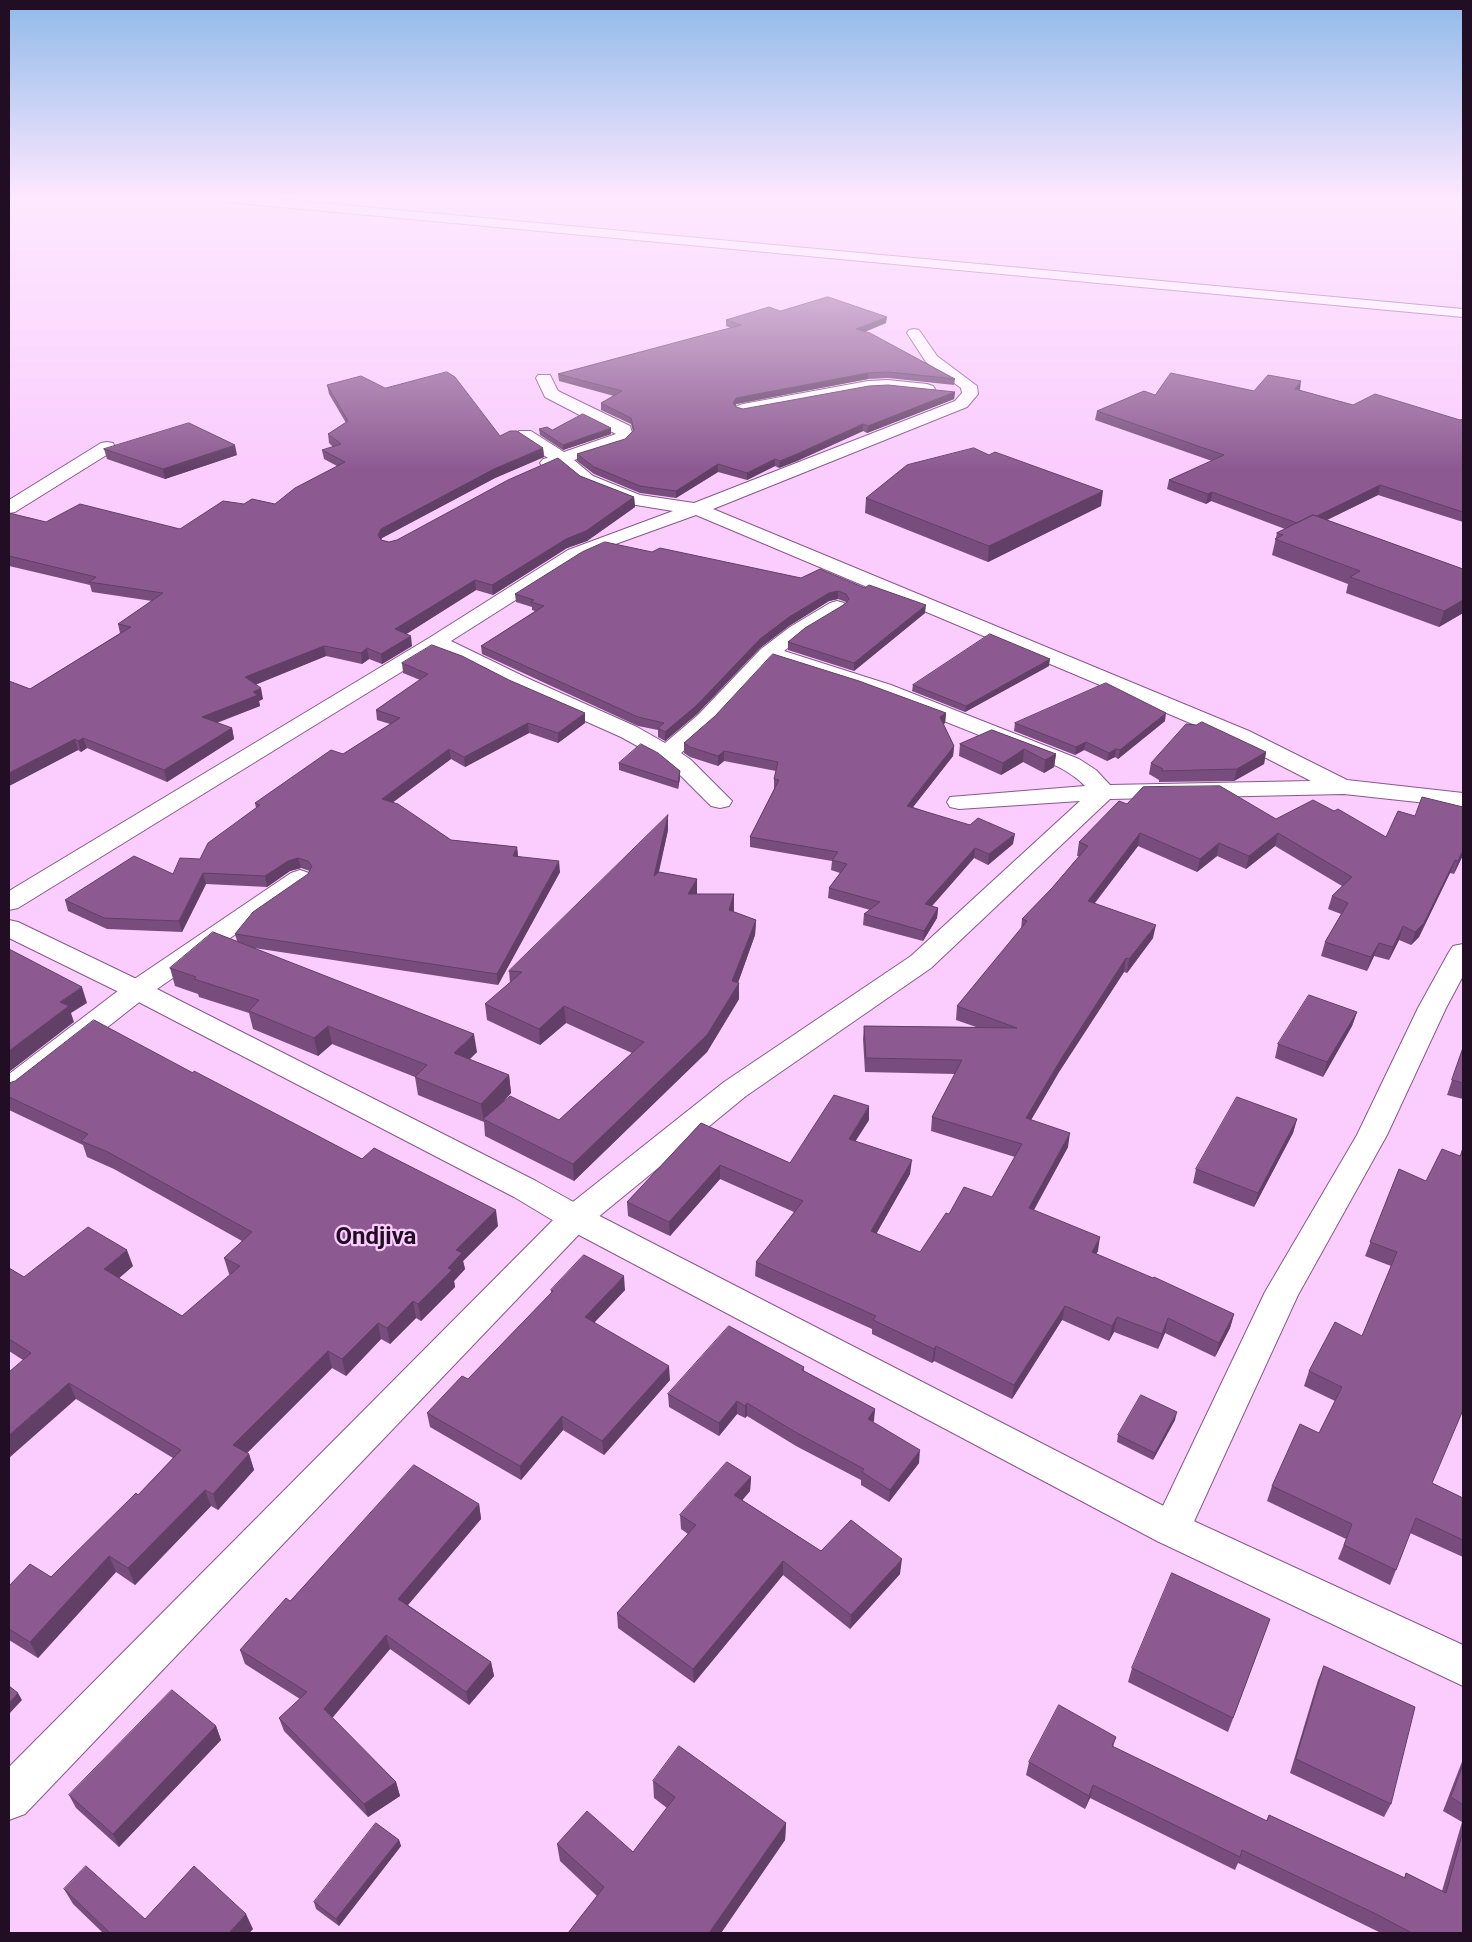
<!DOCTYPE html>
<html>
<head>
<meta charset="utf-8">
<style>
  body { margin:0 }
  #map { position:relative; width:1472px; height:1942px; overflow:hidden; background:#facdfe; font-family:Roboto,sans-serif }
  canvas { display:block }
  .frame { position:absolute; inset:0; border:10px solid #220e24; pointer-events:none }
</style>
</head>
<body>
<div id="map">
<canvas width="1472" height="1942"></canvas>
<div class="frame"></div>
</div>
<script>
const g = document.querySelector('canvas').getContext('2d');
g.lineJoin = 'round';
function stroke(path, color, width, dash) {
  g.strokeStyle = color;
  g.lineWidth = width;
  g.lineCap = dash ? 'butt' : 'round';
  g.setLineDash(dash || []);
  g.stroke(path);
}
function fill(path, color) {
  g.fillStyle = color;
  g.fill(path, 'evenodd');
}
function drawText(font, color, halo, rows, align = 'center') {
  g.font = font + ' Roboto,sans-serif';
  g.lineWidth = 4.5;
  g.setLineDash([]);
  g.textBaseline = 'middle';
  g.strokeStyle = halo;
  g.fillStyle = color;
  for (const [text, x, y, turn = 0] of rows) {
    g.save();
    g.translate(x, y);
    g.rotate((+turn || 0) * Math.PI / 180);
    g.textAlign = isNaN(turn) ? turn : align;
    if (halo) g.strokeText(text, 0, 0);
    g.fillText(text, 0, 0);
    g.restore();
  }
}
const street = new Path2D(`
  M222,198H268L1463,309V317L228,202Z
  M914,329L919,330L937,356L977,386L978,394L967,407L713,509L1249,731L1347,780L1463,793V807L1344,794L1110,799L931,968L746,1096L586,1227L25,1814L9,1820V1767L564,1209L724,1082L911,956L1080,801L959,809L950,807L947,802L950,797L1085,786C1064,764 1029,755 1001,744C926,713 850,684 772,661L714,725L681,753L691,760L732,801L729,806L720,808L711,806L675,770L659,758L621,737L511,688L437,650L18,908L9,910V891L429,638L568,550L673,511L630,504L581,484L559,465L549,468L543,467L540,463L543,459L548,458L519,439L517,435L519,431H531L564,452L616,434L545,397L536,378L538,375H550L558,391L630,426L633,436L625,444L574,460L593,476L640,495L694,503L955,401L962,393L961,388L926,362L907,333L909,330ZM696,515L1233,741L1311,781L1110,785L1096,770L1079,759L891,685L784,651L804,635L844,611L847,607L844,603L837,601L830,603L790,627L761,649L698,715L665,743L637,727L527,678L451,641L582,558L599,550Z
  M888,380L927,384L933,386L935,389L933,392L927,394L888,390L868,391L743,414L737,412L735,409L737,406L743,404L868,381Z
  M107,442L113,443L115,447L113,451L15,512L9,513V500L101,443Z
  M300,870L309,873L313,878L309,883L147,996L20,1096L9,1099V1074L127,984L291,873Z
  M1463,944V976L1446,1008L1387,1135L1298,1295L1185,1541L1171,1546L1157,1541L1152,1529L1265,1292L1357,1135L1418,1008L1449,952L1453,946Z`);
const secondary = new Path2D(`
  M9,920L18,922L147,984L536,1181L586,1209L1185,1517L1463,1645V1686L1157,1541L564,1227L514,1197L127,996L9,938Z`);
const wall = new Path2D(`
  M780,311L886,323L865,332L955,379L954,385L888,378L868,379L736,404V407L743,409L955,392L954,399L867,433L863,431L797,461L779,468L775,466L747,480L718,472L676,498L640,493L594,474L577,461V454L625,439L633,432L631,424L601,410V403L614,396L559,381L558,374L731,328L726,326V320Z
  M327,385L385,388L500,436L543,448L544,457L495,478L382,538L381,540L389,542L397,540L580,476L634,497L635,507L587,541L567,548L493,595L476,590L406,634L412,646L382,664L369,659L362,664L326,656L255,685L263,699L259,701L260,706L217,723L232,728L234,739L167,782L87,748L81,752L78,750L9,786V681L30,689L120,633L118,624L152,601L92,592L90,585L9,566V513L46,522L180,529L244,504H275L337,466L324,459L322,450L333,447L329,443L328,434L346,423L329,394Z
  M1299,390L1353,405L1460,420L1463,419V522L1378,495L1327,520L1463,569V613L1439,627L1346,593L1348,584L1272,555L1277,533L1285,529L1211,501L1206,504L1167,489L1169,480L1212,461L1095,420L1097,411L1155,395Z
  M539,429L552,430L611,434L563,450L540,435Z
  M104,449L237,455L165,479L107,459Z
  M989,455L1101,506L988,562L865,513L866,498Z
  M652,552L801,578L925,613L854,671L788,650V642L846,603V602L838,599L829,601L789,626L760,648L697,714L665,741L658,737V730L638,726L482,654L481,646L535,611L532,610V607L516,602L515,594Z
  M402,663L585,723L558,743L529,733L465,767L451,759L393,802L451,840L517,847L518,856L560,872L498,985L254,948L477,1052L469,1059L509,1075L511,1093L504,1101L559,1120L632,1053L566,1023L540,1045L487,1020L485,1004L510,983L509,971L668,830L659,872L697,879V894H734V912L756,920L755,935L738,983L739,999L707,1052L574,1181L485,1136L484,1122L418,1095L415,1077L332,1044L318,1056L253,1029L249,1013L199,997L198,994L175,986L170,968L237,941L235,934L308,874L310,871L301,868L290,871L267,887L206,884L182,932L107,929L68,911L65,900L173,874L200,859L256,808L255,803L343,754L390,724L377,720L376,710L420,680L403,673Z
  M1049,666L965,712L912,691L913,685Z
  M946,713L945,723L943,724L954,746L953,756L913,807L1013,844L988,865L974,858L932,906L938,908L937,918L923,941L863,925L864,914L870,910L828,898L829,888L840,873L831,870L832,861L750,847V837L774,789V779L776,771L724,761L718,766L690,757L684,753V743Z
  M1165,721L1118,759L1115,757L1107,761L1084,750L1075,755L1014,731L1015,723Z
  M992,730L1056,754L1054,767L1044,773L1023,762L1001,775L959,756L960,744Z
  M1266,752L1264,764L1234,781L1159,782V780L1149,774L1151,763Z
  M619,763L680,771V778L678,789L619,770Z
  M1127,804L1276,819L1334,811L1386,837L1415,816L1463,807V858L1462,857L1454,874L1450,873L1419,937L1411,945L1399,940L1389,960L1374,956L1367,971L1321,956L1325,942L1341,914L1328,909L1332,896L1342,886L1275,846L1246,869L1217,856L1197,872L1138,846L1095,903L1153,938L1127,973L1124,972L1059,1072L1031,1120L1068,1147L1034,1210L1098,1251L1096,1254L1234,1314L1230,1328L1215,1357L1165,1333L1158,1349L1114,1332L1109,1341L1062,1320L1012,1399L934,1361L932,1363L872,1334V1329L755,1276L756,1262L794,1212L720,1179L670,1236L628,1216L627,1202L701,1123L790,1163L869,1120L855,1141L910,1174L876,1234L920,1252L949,1214L992,1197L1015,1157L931,1131L932,1117L955,1074L865,1072L863,1039L864,1026L976,1027L956,1020L957,1006L1021,929L1022,919L1052,888L1079,856H1077L1079,842Z
  M1357,1012L1352,1026L1323,1077L1275,1058L1278,1044Z
  M1463,1047V1099L1447,1095Z
  M193,1073L362,1159L498,1226L463,1261L465,1269L454,1281L455,1287L421,1321L416,1318L390,1344L381,1339L346,1376L332,1368L247,1453L249,1454L254,1470L218,1510L211,1506L135,1585L116,1572L38,1658L9,1640V1586L51,1577L138,1495L173,1458L76,1399L23,1360L9,1351V1268L24,1277L133,1266L119,1278L182,1316L230,1275L229,1274L224,1258L242,1241L114,1169L87,1157L83,1145L9,1110V1083Z
  M1297,1119L1293,1133L1254,1207L1193,1183L1196,1169Z
  M1399,1169L1432,1483L1463,1498V1557L1410,1533L1396,1570L1390,1585L1338,1559L1346,1539L1267,1501L1272,1486L1319,1433L1335,1401L1304,1386L1309,1371L1362,1336L1391,1266L1365,1256Z
  M551,1290H625L594,1323L670,1380L604,1455L563,1430L521,1480L430,1427L427,1413L468,1379L551,1293Z
  M804,1367V1371L875,1409L873,1422L919,1463L889,1502L861,1485V1480L796,1446L747,1416L745,1418L737,1414L719,1436L669,1407L668,1394Z
  M1175,1420L1153,1460L1117,1442L1118,1435Z
  M751,1477L750,1491L742,1500L821,1551L900,1574L850,1629L783,1575L694,1683L618,1628L617,1613L688,1534L681,1529L680,1515Z
  M479,1504L481,1519L408,1605L491,1662L494,1676L469,1705L390,1649L332,1718L396,1782L400,1796L368,1817L284,1731L279,1718L300,1699L245,1664L240,1650L290,1601Z
  M1270,1619L1228,1732L1128,1682L1132,1668Z
  M1324,1666L1391,1804L1384,1817L1290,1773L1318,1680Z
  M216,1726L221,1740L119,1847L76,1808L69,1795Z
  M1116,1737L1113,1747L1266,1821L1269,1815L1404,1878L1406,1873L1442,1891L1462,1822L1443,1811L1463,1759V1933H1381L1238,1863L1235,1870L1090,1798L1085,1809L1026,1775L1029,1762Z
  M653,1781L786,1823L785,1840L721,1933H568L597,1896L560,1861L557,1844L633,1852L667,1808L654,1798Z
  M399,1840L401,1846L339,1926L316,1909L314,1902Z
  M64,1889L145,1919L253,1929L249,1933H103L73,1904Z`);
const shadedWall = new Path2D(`
  M887,317L886,323L856,335V329Z
  M868,373V379L736,404L733,410V403L736,398Z
  M1301,381L1300,390L1295,389Z
  M955,392L954,399L867,433L868,426Z
  M863,424V431L797,461L779,468L780,461Z
  M611,428V434L563,450V445Z
  M235,445L237,455L165,479L163,469Z
  M543,448L544,457L495,478L382,538L379,545L378,535L381,529L494,469Z
  M775,459V466L747,480V473Z
  M718,464V472L676,498V491Z
  M1380,485L1378,495L1298,534L1300,524Z
  M1103,491L1101,506L988,562L989,546Z
  M1212,492L1211,501L1206,504L1208,494Z
  M634,497L635,507L587,541L567,548L493,595L492,585Z
  M475,580L476,590L397,640L395,629Z
  M838,591V599L829,601L789,626L760,648L697,714L665,741V732L760,639L789,617L829,593Z
  M1463,600V613L1439,627L1444,611Z
  M926,605L925,613L854,671V663Z
  M411,636L412,646L382,664L381,654Z
  M324,646L326,656L247,688L245,677Z
  M367,648L369,659L362,664L361,653Z
  M1050,659L1049,666L965,712L966,706Z
  M261,688L263,699L259,701L260,706L204,727L202,717L253,692Z
  M585,713V723L558,743V733Z
  M946,713L945,723L939,727L940,717Z
  M1166,713L1165,721L1118,759L1120,750Z
  M528,723L529,733L465,767L464,757Z
  M232,728L234,739L167,782L164,770Z
  M83,738L87,748L81,752L78,741Z
  M75,739L78,750L9,786V773Z
  M1086,742L1084,750L1075,755L1076,747Z
  M954,746L953,756L906,816L907,806Z
  M449,749L451,759L384,809L382,799Z
  M1024,749L1023,762L1001,775L1003,763Z
  M1116,749L1115,757L1107,761L1109,753Z
  M724,751V761L718,766V756Z
  M1266,752L1264,764L1234,781L1237,769Z
  M1056,754L1054,767L1044,773L1045,760Z
  M680,771V778L678,789V782Z
  M668,815V830L654,891V876Z
  M1140,833L1138,846L1086,914L1088,901Z
  M1278,833L1275,846L1246,869L1249,856Z
  M1015,834L1013,844L988,865L989,854Z
  M1219,843L1217,856L1197,872L1200,859Z
  M517,847L518,858L513,856Z
  M975,848L974,858L924,915L925,904Z
  M1463,850L1462,857L1454,874L1458,861Z
  M298,858L301,868L290,871L267,887L265,876L288,861Z
  M1455,860L1450,873L1419,937L1411,945L1415,932Z
  M559,861L560,872L498,985L497,974Z
  M203,873L206,884L182,932L179,921Z
  M697,879V895L688,894Z
  M734,894V910L729,926V910Z
  M938,908L937,918L923,941L924,931Z
  M756,920L755,935L736,988L739,983V999L707,1052L574,1181L573,1164L732,981Z
  M1156,925L1153,938L1127,973L1129,959Z
  M1403,926L1399,940L1389,960L1393,947Z
  M1379,943L1374,956L1367,971L1371,957Z
  M1126,958L1124,972L1059,1072L1024,1132L1026,1118L1061,1059Z
  M82,987L87,1003L71,1013L74,1022L9,1072V1051L60,1002Z
  M564,1006L566,1023L540,1045L539,1029Z
  M1357,1012L1352,1026L1323,1077L1327,1062Z
  M328,1026L332,1044L318,1056L314,1038Z
  M474,1034L477,1052L457,1072L454,1053Z
  M509,1075L511,1093L485,1120L483,1119L484,1122L481,1104Z
  M869,1106V1120L848,1153L849,1139Z
  M1297,1119L1293,1133L1254,1207L1258,1193Z
  M1070,1133L1068,1147L1027,1222L1029,1208Z
  M912,1160L910,1174L870,1245L871,1231Z
  M720,1165V1179L670,1236L669,1222Z
  M496,1210L498,1226L463,1261L465,1269L454,1281L455,1287L421,1321L418,1304L448,1268L456,1250Z
  M1100,1237L1098,1251L1089,1266L1092,1252Z
  M127,1250L133,1266L110,1286L104,1269Z
  M624,1276L625,1290L586,1331L585,1317Z
  M413,1301L416,1318L390,1344L387,1328Z
  M1065,1306L1062,1320L1012,1399L1014,1385Z
  M1234,1314L1230,1328L1215,1357L1219,1343Z
  M1117,1317L1114,1332L1109,1341L1112,1326Z
  M1168,1318L1165,1333L1158,1349L1162,1334Z
  M378,1323L381,1339L346,1376L342,1359Z
  M936,1346L934,1361L932,1363L934,1349Z
  M328,1351L332,1368L238,1462L233,1445Z
  M669,1366L670,1380L604,1455L602,1441Z
  M69,1383L76,1399L9,1458V1435Z
  M737,1401V1414L719,1436V1423Z
  M747,1403V1416L745,1418V1406Z
  M875,1409L874,1421L867,1432L868,1419Z
  M1177,1412L1175,1420L1153,1460L1155,1453Z
  M562,1416L563,1430L521,1480L520,1466Z
  M920,1450L919,1463L889,1502L890,1490Z
  M249,1454L254,1470L218,1510L213,1494Z
  M751,1477L750,1491L734,1510V1495Z
  M205,1490L211,1506L135,1585L128,1568Z
  M479,1504L481,1519L401,1613L398,1599Z
  M109,1556L116,1572L38,1658L30,1642Z
  M902,1559L900,1574L850,1629L851,1615Z
  M783,1561V1575L694,1683L693,1669Z
  M386,1635L390,1649L328,1723L324,1709Z
  M491,1662L494,1676L469,1705L466,1692Z
  M18,1693L22,1700L9,1714V1703Z
  M216,1726L221,1740L119,1847L113,1834Z
  M396,1782L400,1796L368,1817L364,1804Z
  M1093,1785L1090,1798L1085,1809L1089,1796Z
  M786,1823L785,1840L721,1933H709Z
  M399,1840L401,1846L339,1926L336,1919Z
  M246,1914L253,1929L249,1933H229Z`);
const building = new Path2D(`
  M828,297L887,317L856,329L870,333L955,379L889,372L868,373L736,398L733,403L736,407L743,409L869,386L888,385L955,392L868,426L863,424L797,454L780,461L775,459L747,473L718,464L676,491L640,486L594,467L577,454L625,439L634,430L631,418L601,403L622,391L558,374L741,325L726,320L769,307L780,311Z
  M447,372L455,377L500,436L510,431H517L543,448L494,469L381,529L378,535L381,540L389,542L397,540L508,480L558,458L580,476L634,497L586,531L566,539L492,585L475,580L395,629L411,636L381,654L367,648L361,653L324,646L245,677L261,688L253,692L258,695L202,717L232,728L164,770L83,738L78,741L75,739L9,773V681L30,689L131,627L118,624L163,593L89,582L96,577L9,556V550H10L9,549V513L46,522L80,504L180,529L223,501L244,504L252,499L275,504L295,488L345,462L322,450L341,444L328,434L348,421L327,385L361,376L385,388Z
  M1171,373L1254,391L1268,375L1301,381L1295,389L1353,405L1375,394L1460,420L1463,419V512L1380,485L1317,516L1313,515L1297,523L1212,492L1208,494L1169,480L1224,455L1097,411L1144,391L1155,395Z
  M583,414L611,428L563,445L539,429L547,427L552,430Z
  M189,423L235,445L163,469L104,449Z
  M974,448L989,455L995,452L1103,491L989,546L866,498L907,465Z
  M1313,515L1463,569V600L1444,611L1350,577L1360,571L1275,539L1283,535L1277,533Z
  M605,542L652,552L660,548L801,578L820,569L865,588L869,585L926,605L854,663L788,642L805,628L845,604L849,599L846,594L838,591L829,593L789,617L760,639L697,705L665,732L658,728L664,723L638,717L481,646L544,606L531,602L534,600L515,594L582,552Z
  M990,634L1050,659L966,706L913,685Z
  M432,645L462,656L509,680L585,713L558,733L528,723L464,757L449,749L382,799L398,804L451,840L517,847L513,856L559,861L497,974L235,934L253,912L308,874L312,866L308,861L298,858L288,861L265,876L203,873L179,921L104,918L65,900L134,856L173,874L180,858L200,859L208,843L260,805L255,803L331,750L343,754L400,718L376,710L428,674L402,663Z
  M773,654L859,681L946,713L940,717L954,746L907,806L970,825L978,818L1015,834L989,854L975,848L925,904L938,908L924,931L864,914L880,902L829,888L847,864L832,860L838,852L750,837L779,780L774,779L778,762L724,751L718,756L690,747L684,743L715,716Z
  M1106,683L1166,713L1120,750L1116,749L1109,753L1086,742L1076,747L1015,723Z
  M1202,722L1266,752L1237,769L1161,771L1163,769L1151,763L1186,724L1196,725Z
  M992,730L1056,754L1045,760L1024,749L1003,763L960,744Z
  M641,744L658,753L680,771L678,782L619,763Z
  M1220,786L1276,819L1313,800L1334,811L1338,809L1386,837L1398,811L1415,816L1422,797L1463,807V850L1458,861L1455,860L1424,923L1415,932L1403,926L1393,947L1379,943L1371,957L1325,942L1348,903L1332,896L1352,877L1278,833L1249,856L1219,843L1200,859L1140,833L1088,901L1156,925L1129,959L1126,958L1061,1059L1026,1118L1070,1133L1029,1208L1100,1237L1092,1252L1153,1278L1154,1277L1234,1314L1219,1343L1168,1318L1162,1334L1117,1317L1112,1326L1065,1306L1014,1385L936,1346L934,1349L873,1320L876,1316L756,1262L803,1201L720,1165L669,1222L627,1202L701,1123L790,1163L834,1095L869,1106L849,1139L912,1160L871,1231L920,1252L946,1213L949,1214L964,1187L992,1197L1022,1144L932,1117L962,1060L866,1058L864,1026L1017,1028L957,1006L1027,921L1022,919L1052,888L1088,846L1079,842L1119,801L1127,804L1143,787Z
  M668,815L654,876L659,872L697,879L688,894H734L729,910L756,920L732,981L739,983L707,1035L573,1164L483,1119L510,1096L559,1120L644,1042L564,1006L539,1029L485,1004L522,972L509,971Z
  M213,932L474,1034L454,1053L509,1075L481,1104L415,1077L427,1065L328,1026L314,1038L249,1011L259,1000L194,979L196,977L170,968Z
  M9,949L82,987L60,1002L69,1006L9,1051Z
  M1309,995L1357,1012L1327,1062L1278,1044Z
  M94,1020L193,1073L194,1071L362,1159L374,1148L496,1210L456,1250L462,1253L448,1268L452,1270L418,1304L413,1301L387,1328L378,1323L342,1359L328,1351L233,1445L249,1454L213,1494L205,1490L128,1568L109,1556L30,1642L9,1629V1586L30,1564L51,1577L136,1493L138,1495L181,1450L69,1383L9,1435V1372L31,1353L9,1339V1268L24,1277L88,1227L127,1250L104,1269L182,1316L240,1266L224,1258L252,1232L108,1152L81,1141L88,1134L9,1097V1083L15,1081Z
  M1463,1048V1083L1452,1080Z
  M1237,1097L1297,1119L1258,1193L1196,1169Z
  M1463,1148V1410L1432,1483L1463,1498V1540L1416,1518L1396,1570L1344,1545L1352,1524L1272,1486L1300,1424L1319,1433L1342,1387L1309,1371L1335,1322L1362,1336L1397,1252L1370,1242L1399,1169L1426,1181L1442,1149L1460,1156Z
  M584,1255L624,1276L585,1317L669,1366L602,1441L562,1416L520,1466L427,1413L462,1376L468,1379L553,1291L551,1290Z
  M729,1326L804,1367L802,1370L875,1409L868,1419L920,1450L890,1490L862,1472L864,1469L797,1433L747,1403L745,1406L737,1401L719,1423L668,1394Z
  M1141,1395L1177,1412L1155,1453L1118,1435Z
  M727,1462L751,1477L734,1495L821,1551L851,1520L902,1559L851,1615L783,1561L693,1669L617,1613L696,1525L680,1515Z
  M414,1465L479,1504L398,1599L491,1662L466,1692L386,1635L324,1709L396,1782L364,1804L279,1718L307,1692L240,1650L286,1598L290,1601Z
  M1172,1573L1270,1619L1233,1718L1132,1668Z
  M1324,1666L1415,1707L1391,1804L1296,1759Z
  M9,1686L18,1693L9,1703Z
  M172,1690L216,1726L113,1834L69,1795Z
  M1059,1705L1116,1737L1112,1746L1267,1821L1269,1815L1405,1878L1406,1873L1446,1893L1463,1831V1933H1412L1374,1913L1242,1850L1240,1857L1093,1785L1089,1796L1029,1762Z
  M679,1746L786,1823L709,1933H568L604,1887L557,1844L587,1811L633,1852L675,1797L653,1781Z
  M1463,1765V1805L1451,1797Z
  M376,1823L399,1840L336,1919L314,1902Z
  M86,1866L145,1919L194,1866L246,1914L229,1933H110L64,1889Z`);
const townNames = [
  ["Ondjiva",376,1238]
];
stroke(street, '#89578e', 2);
stroke(secondary, '#89578e', 2);
fill(street, '#fff');
fill(secondary, '#fff');
fill(wall, '#784d7d');
fill(shadedWall, '#623f66');
fill(building, '#8c5a91');
stroke(building, '#623f66', 1);
const sky = g.createLinearGradient(0, 0, 0, 470);
sky.addColorStop(0, '#90baea');
sky.addColorStop(0.42, '#fde8ff');
sky.addColorStop(1, '#fde8ff00');
g.fillStyle = sky;
g.fillRect(0, 0, 1472, 470);
drawText('bold 24px', '#220e24', '#facdfe', townNames);
</script>
</body>
</html>
